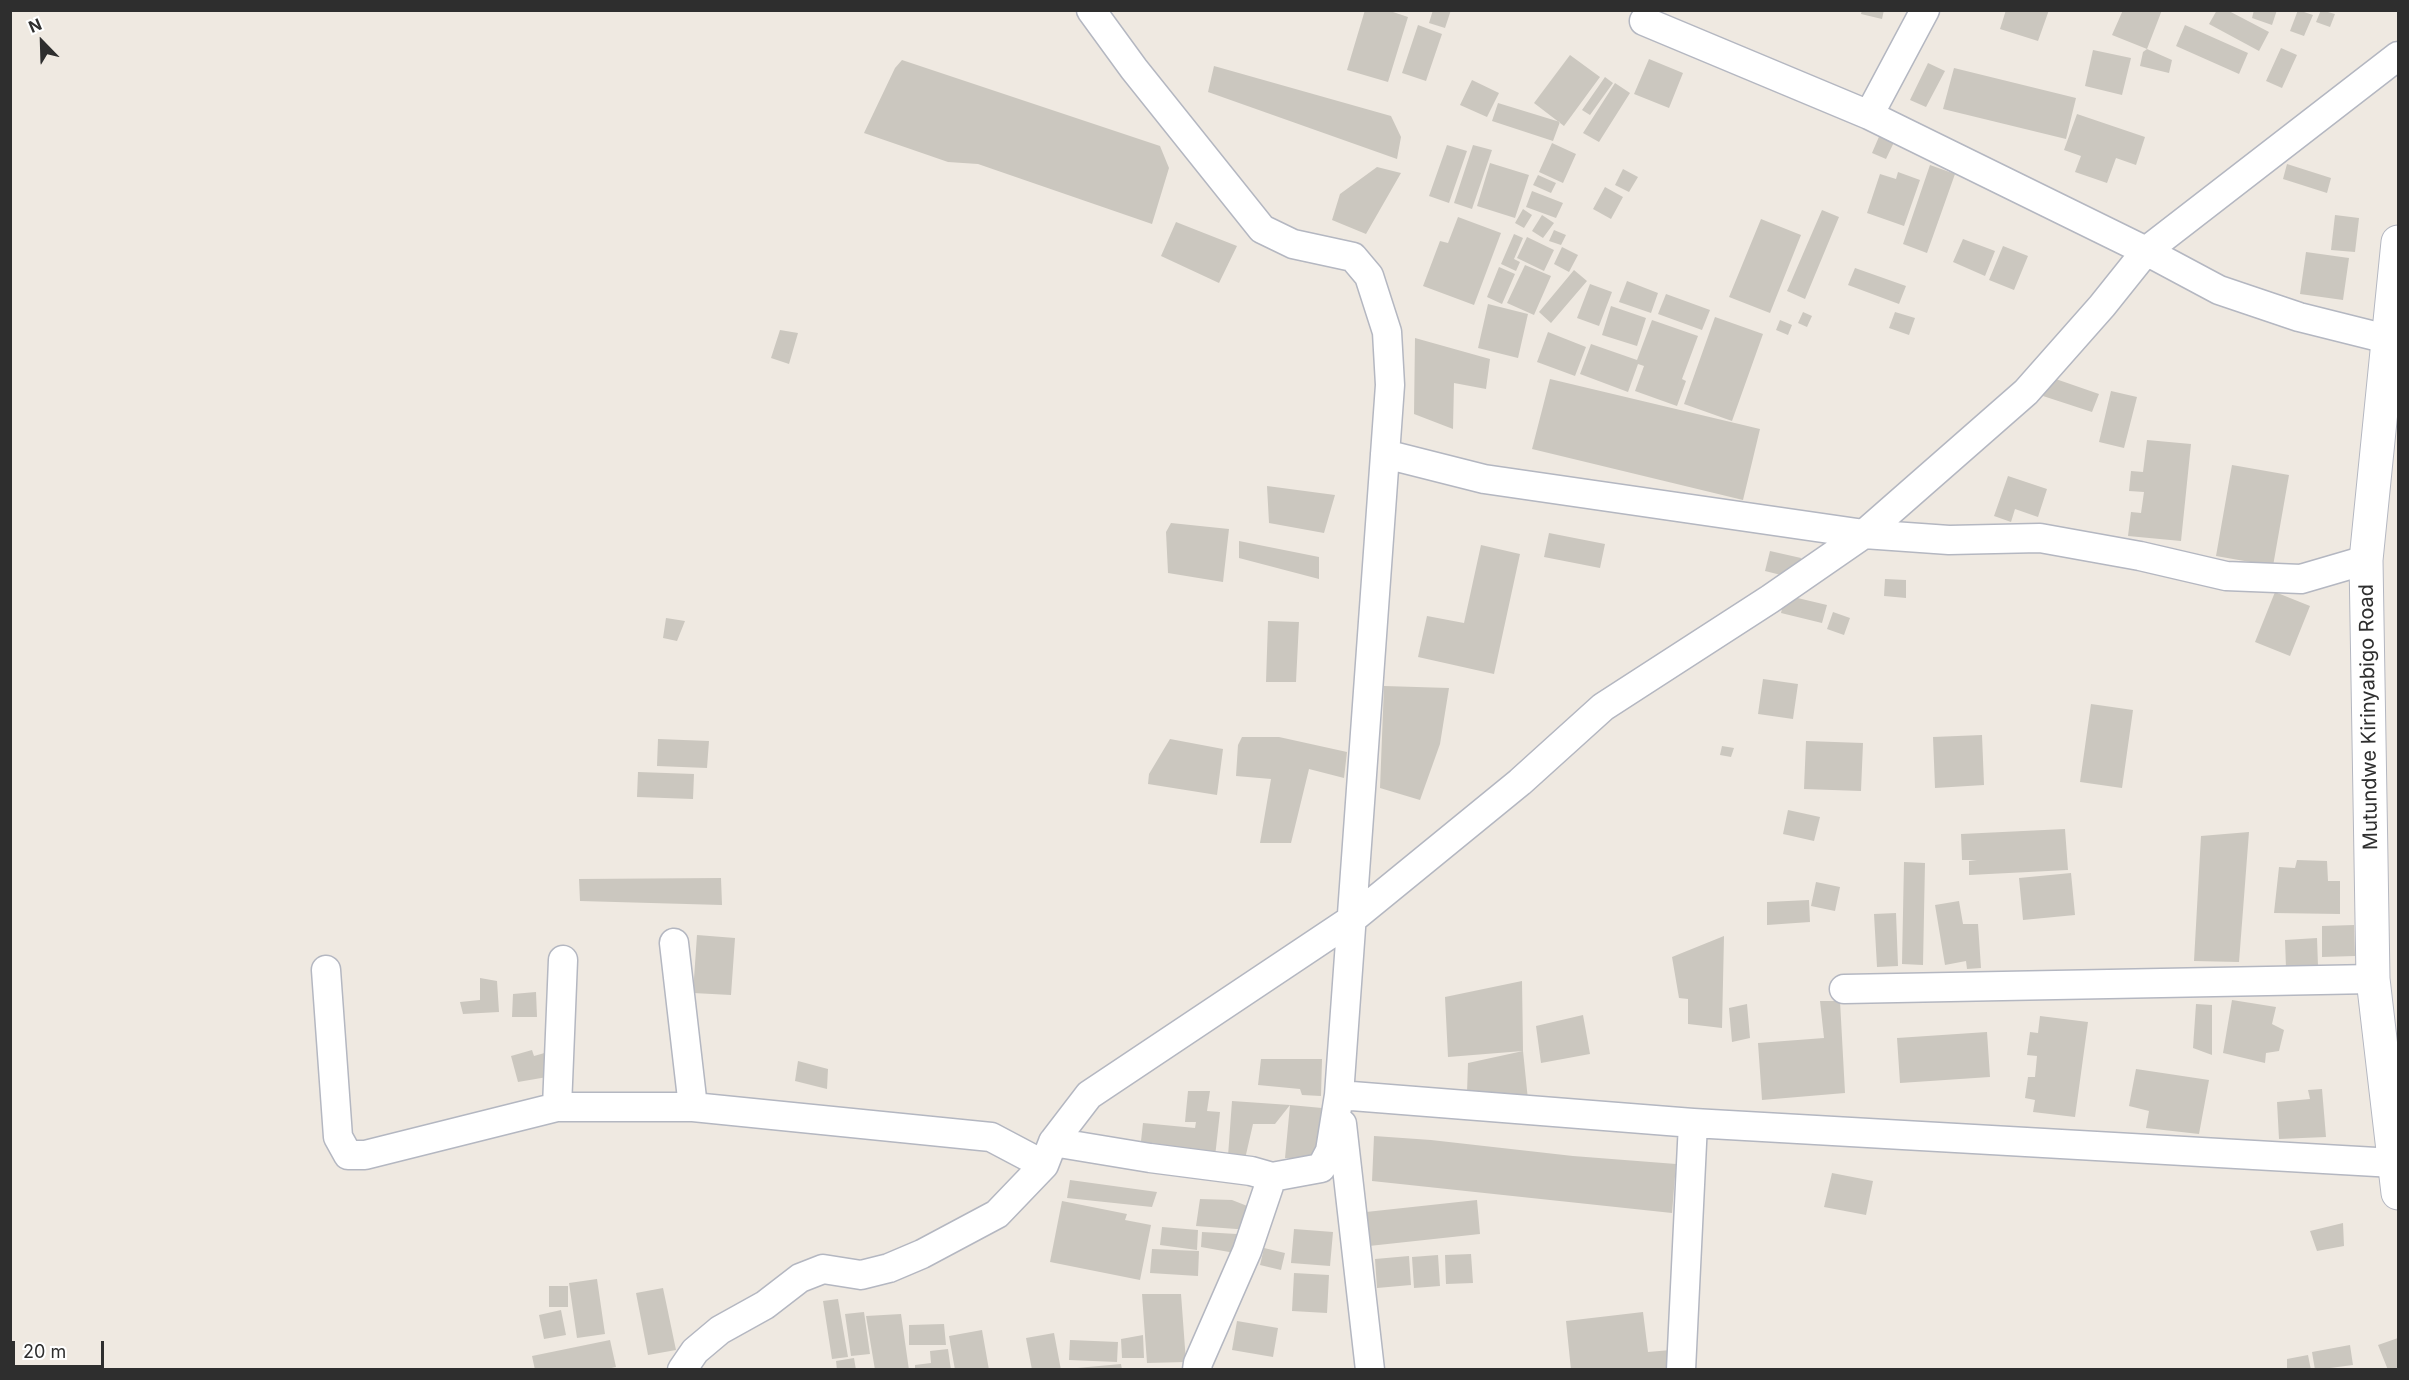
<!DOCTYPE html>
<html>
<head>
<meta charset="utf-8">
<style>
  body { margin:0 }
  #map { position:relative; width:2409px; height:1380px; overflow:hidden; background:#efe9e1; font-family:Inter,sans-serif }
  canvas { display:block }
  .frame { position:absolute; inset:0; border:12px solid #2e2e2e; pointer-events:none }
  .north { position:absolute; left:12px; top:12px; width:60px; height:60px; -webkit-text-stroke:4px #fff; paint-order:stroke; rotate:337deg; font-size:16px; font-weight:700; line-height:24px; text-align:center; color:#2e2e2e }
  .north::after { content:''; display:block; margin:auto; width:21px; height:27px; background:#2e2e2e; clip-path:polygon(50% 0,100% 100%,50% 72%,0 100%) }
  .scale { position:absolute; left:12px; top:1341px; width:92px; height:27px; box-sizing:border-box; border:3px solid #2e2e2e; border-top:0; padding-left:8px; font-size:18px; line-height:21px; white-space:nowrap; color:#2e2e2e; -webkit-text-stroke:4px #fff; paint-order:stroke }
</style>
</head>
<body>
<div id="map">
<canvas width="2409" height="1380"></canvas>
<div class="frame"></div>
<div class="north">N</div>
<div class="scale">20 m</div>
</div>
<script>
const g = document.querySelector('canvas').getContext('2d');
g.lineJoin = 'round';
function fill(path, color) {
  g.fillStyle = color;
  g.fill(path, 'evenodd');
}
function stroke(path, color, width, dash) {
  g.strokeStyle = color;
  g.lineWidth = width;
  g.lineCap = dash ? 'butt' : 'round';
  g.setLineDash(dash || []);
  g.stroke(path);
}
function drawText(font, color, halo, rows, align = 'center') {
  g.font = font + ' Inter,sans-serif';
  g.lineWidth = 4.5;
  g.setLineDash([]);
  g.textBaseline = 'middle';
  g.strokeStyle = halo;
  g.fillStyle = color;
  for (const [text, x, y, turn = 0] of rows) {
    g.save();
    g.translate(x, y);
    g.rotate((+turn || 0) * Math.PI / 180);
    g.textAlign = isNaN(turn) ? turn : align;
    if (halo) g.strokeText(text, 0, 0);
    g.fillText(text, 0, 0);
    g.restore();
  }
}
const building = new Path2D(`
  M1365,10H1387L1408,17L1388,82L1347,70Z
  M1433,10H1451L1445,28L1429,23Z
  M1862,10H1884L1882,19L1861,14Z
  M2006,10H2049L2038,41L2000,29Z
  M2123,10H2162L2147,49L2112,35Z
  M2217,10H2227L2269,32L2259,51L2209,24Z
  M2254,10H2277L2272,25L2252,18Z
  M2298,10L2313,15L2304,36L2290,31Z
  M2321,10L2335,14L2330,27L2316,22Z
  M1418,25L1442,34L1426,81L1402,73Z
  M2185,25L2248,53L2239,74L2176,46Z
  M2281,48L2297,55L2282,88L2266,81Z
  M2147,49L2172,60L2169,73L2140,66L2143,52Z
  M2093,50L2131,58L2122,95L2085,86Z
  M1570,55L1600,77L1564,126L1534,103Z
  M1649,59L1683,73L1669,108L1634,94Z
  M902,60L1160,146L1169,168L1152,224L978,164L948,162L864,133L895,68Z
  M1928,63L1945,71L1926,107L1910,100Z
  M1214,66L1391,116L1401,137L1397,159L1208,92Z
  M1954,68L2076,98L2066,139L1943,109Z
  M1605,77L1613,83L1590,115L1582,110Z
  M1472,80L1499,93L1487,117L1460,105Z
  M1615,83L1630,93L1599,142L1583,133Z
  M1498,103L1560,122L1553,141L1492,121Z
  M2077,114L2145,137L2136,165L2116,158L2107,183L2075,172L2081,156L2064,150Z
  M1881,132L1896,138L1886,159L1872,153Z
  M1552,143L1576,154L1563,183L1539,172Z
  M1447,145L1467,151L1449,203L1429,196Z
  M1473,145L1492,150L1472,209L1454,203Z
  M1490,163L1529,175L1515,218L1477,206Z
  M2287,164L2331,178L2327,193L2283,179Z
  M1930,165L1955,174L1927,253L1903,244Z
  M1377,167L1401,173L1366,234L1332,220L1340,194Z
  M1623,169L1638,177L1629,192L1615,185Z
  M1898,172L1920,180L1904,226L1867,213L1880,174L1896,179Z
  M1538,175L1556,183L1551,193L1533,185Z
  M1605,187L1623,197L1611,219L1593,209Z
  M1532,191L1563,203L1556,218L1526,207Z
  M1523,209L1532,215L1524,228L1515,223Z
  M1822,210L1839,217L1805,299L1787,291Z
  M1542,215L1554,223L1543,238L1532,231Z
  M2335,215L2359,218L2355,252L2331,250Z
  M1458,217L1501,233L1474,305L1423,286L1440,241L1448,243Z
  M1761,219L1801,235L1770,313L1729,297Z
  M1176,222L1237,246L1219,283L1161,256Z
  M1554,230L1566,235L1561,245L1549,241Z
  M1514,234L1523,238L1514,259L1520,262L1516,271L1501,264Z
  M1527,237L1554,250L1544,271L1517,258Z
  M1963,239L1995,251L1985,276L1953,262Z
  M2003,246L2028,256L2014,290L1989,280Z
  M1562,247L1578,255L1569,272L1554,264Z
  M2306,252L2349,258L2343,300L2300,294Z
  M1525,265L1551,276L1534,315L1507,303Z
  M1499,267L1515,274L1502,304L1487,297Z
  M1855,268L1906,286L1899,304L1848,285Z
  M1574,270L1587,281L1551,323L1539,312Z
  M1627,281L1658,293L1651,313L1619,302Z
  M1590,284L1612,292L1599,326L1577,318Z
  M1666,294L1710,310L1702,330L1658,314Z
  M1488,304L1528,314L1518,358L1478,348Z
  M1611,306L1646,318L1637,346L1602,335Z
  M1803,312L1812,316L1807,327L1798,323Z
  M1895,312L1915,318L1909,335L1889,328Z
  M1715,317L1763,334L1732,421L1684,404Z
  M1652,320L1698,336L1682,379L1686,381L1677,406L1635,391L1644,366L1638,364L1628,392L1580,374L1591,344L1637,360Z
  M1780,320L1792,325L1788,335L1776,330Z
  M780,330L798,333L789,364L771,358Z
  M1548,332L1586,347L1575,376L1537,362Z
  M1415,338L1490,359L1486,389L1454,383L1453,429L1414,414Z
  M2050,377L2099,394L2092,412L2043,396Z
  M1550,379L1760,429L1743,500L1532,449Z
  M2111,391L2137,397L2124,448L2099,442Z
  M2147,440L2191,444L2181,541L2128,536L2131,512L2141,513L2144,492L2129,491L2131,471L2143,472Z
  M2232,465L2289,475L2273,566L2216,556Z
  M2008,476L2047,489L2038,517L2015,509L2011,522L1994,516Z
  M1267,486L1335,495L1324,533L1269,523Z
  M1171,523L1229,529L1223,582L1168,573L1166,532Z
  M1549,533L1605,544L1600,568L1544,557Z
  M1239,541L1319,557V579L1239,558Z
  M1481,545L1520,554L1494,674L1418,657L1427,616L1464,623Z
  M1770,551L1801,558L1797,579L1765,571Z
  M1885,579L1906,580V598L1884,596Z
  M2275,592L2310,606L2290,656L2255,642Z
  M1785,595L1827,605L1822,623L1781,613Z
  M1833,612L1850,618L1844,635L1827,629Z
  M666,618L685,621L677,641L663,638Z
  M1268,621L1299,622L1296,682H1266Z
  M1763,679L1798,684L1793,719L1758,714Z
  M1384,686L1449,688L1440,744L1420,800L1380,788Z
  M2091,704L2133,710L2122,788L2080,782Z
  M1982,735L1984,785L1935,788L1933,737Z
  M1242,737H1279L1347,752L1344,778L1309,769L1291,843H1260L1271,779L1236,776L1238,745Z
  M658,739L709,741L707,768L657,766Z
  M1170,739L1223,749L1217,795L1148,784L1149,774Z
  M1806,741L1863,743L1861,791L1804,789Z
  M1722,746L1734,748L1731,757L1720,755Z
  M638,772L694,774L693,799L637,797Z
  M1788,810L1820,817L1814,841L1783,834Z
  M2065,829L2068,870L1969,875V861L1977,860H1962L1961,834Z
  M2249,832L2239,962L2194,961L2201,836Z
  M2297,860L2327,861L2328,881H2340V914L2274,913L2279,867L2295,868Z
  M1904,862L1925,863L1923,965L1902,964Z
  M2071,873L2075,915L2023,920L2019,878Z
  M721,878L722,905L580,901L579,879Z
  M1816,882L1840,887L1835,911L1811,906Z
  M1809,900L1810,922L1767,925V902Z
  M1959,901L1963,924H1978L1981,968L1967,969L1966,961L1945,965L1935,905Z
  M1896,913L1898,966L1877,967L1874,914Z
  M2354,925L2355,956L2322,957V926Z
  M697,935L735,938L731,995L693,993Z
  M1724,936L1722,1028L1688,1024V999L1679,998L1672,957Z
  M2317,938L2318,966L2286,968L2285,940Z
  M480,978L497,981L499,1012L463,1014L460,1002L480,1000Z
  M1522,981L1523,1051L1448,1057L1445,997Z
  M536,992L537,1017H512L513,994Z
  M2232,1000L2276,1007L2272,1024L2284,1030L2279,1051L2266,1053L2265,1063L2223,1053Z
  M1820,1001H1840L1845,1093L1762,1100L1758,1043L1824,1038Z
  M1747,1004L1750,1038L1732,1042L1729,1008Z
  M2196,1004L2212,1005V1055L2193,1048Z
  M1583,1015L1590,1054L1541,1063L1536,1026Z
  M2040,1016L2088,1022L2075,1117L2033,1112L2035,1100L2025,1098L2028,1077H2035L2037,1056L2027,1055L2030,1032L2038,1033Z
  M1987,1032L1990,1077L1900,1083L1897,1038Z
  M532,1050L534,1056L548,1052L553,1076L518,1082L511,1056Z
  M1523,1051L1528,1100L1467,1093L1468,1063Z
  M1261,1059H1322L1321,1096L1302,1095L1300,1089L1258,1085Z
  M798,1061L828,1069L827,1089L795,1081Z
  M2136,1069L2209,1080L2199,1134L2146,1128L2149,1111L2129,1106Z
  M2322,1089L2326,1137L2279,1139L2277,1102L2310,1099L2308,1090Z
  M1188,1091H1210L1207,1111L1220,1112L1215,1157L1140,1150L1143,1123L1195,1128L1196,1122H1185Z
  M1232,1101L1290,1105L1275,1124H1253L1245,1159L1228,1156Z
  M1290,1105L1322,1108L1317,1160L1285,1158Z
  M1374,1136L1431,1140L1573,1156L1676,1164L1672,1213L1372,1181Z
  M1832,1173L1873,1181L1866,1215L1824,1207Z
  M1070,1180L1157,1192L1152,1207L1067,1198Z
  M1200,1199L1232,1200L1255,1209L1250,1230L1196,1226Z
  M1477,1200L1480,1234L1369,1246L1366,1212Z
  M1062,1201L1127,1214L1125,1220L1151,1225L1140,1280L1050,1262Z
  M2343,1223L2344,1246L2317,1251L2310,1231Z
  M1162,1227L1198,1230L1197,1250L1160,1245Z
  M1294,1229L1333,1232L1330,1266L1291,1263Z
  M1202,1232L1237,1234L1235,1253L1201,1247Z
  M1264,1248L1285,1253L1281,1270L1260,1265Z
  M1152,1249L1199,1251L1198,1276L1150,1273Z
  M1471,1254L1473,1283L1446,1284L1445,1255Z
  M1438,1255L1440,1286L1414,1288L1412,1257Z
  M1409,1256L1411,1285L1377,1288L1375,1259Z
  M1294,1273L1329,1275L1327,1313L1292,1311Z
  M597,1279L605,1334L577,1338L569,1283Z
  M549,1286H568V1307H549Z
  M663,1288L676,1350L648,1355L636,1293Z
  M1142,1294H1181L1186,1362L1147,1363Z
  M838,1299L848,1357L832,1359L823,1301Z
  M561,1310L566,1335L544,1339L539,1315Z
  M864,1312L870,1354L851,1356L845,1314Z
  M1643,1312L1648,1352L1671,1350L1674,1370H1571L1566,1321Z
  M901,1314L909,1370H875L866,1316Z
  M1237,1321L1278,1328L1273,1357L1232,1350Z
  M944,1324L946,1345H909V1325Z
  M982,1330L989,1370H955L949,1336Z
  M1054,1333L1061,1370H1032L1026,1338Z
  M1143,1335L1144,1358H1122L1121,1339Z
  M2398,1338V1370H2388L2378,1345Z
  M610,1340L616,1367L602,1370H535L532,1356Z
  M1070,1340L1118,1342L1117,1362L1069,1360Z
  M2350,1345L2353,1365L2315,1370L2312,1352Z
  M948,1349L951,1370H915V1365L931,1363L930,1351Z
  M2308,1355L2311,1370H2287V1359Z
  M854,1358L856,1370H837L836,1361Z
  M1121,1364L1122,1370H1077V1368Z`);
const minor = new Path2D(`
  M1644,21L1869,115L2146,251L2219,290L2299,317L2387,339
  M1869,115L1925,10
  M1385,454L1484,479L1864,534L2026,392L2102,306L2146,251L2398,56
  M674,943L693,1107
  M326,970L338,1137L348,1155H365L557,1107H693L991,1137L1044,1165
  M1844,989L2373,979
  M1339,1095L1693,1123L2394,1163
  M557,1107L563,960
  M1342,1124L1370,1370
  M1053,1142L1150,1158L1251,1171L1272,1177L1321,1168L1330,1151L1339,1095L1390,385L1387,332L1369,276L1353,257L1293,244L1262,229L1134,69L1091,10
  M682,1370L695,1351L720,1330L765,1305L800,1278L823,1269L861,1275L889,1268L922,1254L997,1214L1044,1165L1053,1142L1089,1095L1351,920L1520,782L1603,707L1770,599L1864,534L1949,540L2040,538L2140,556L2226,576L2301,579L2366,560
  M1197,1370L1198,1363L1247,1251L1272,1177
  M1681,1370L1693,1123`);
const tertiary = new Path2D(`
  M2398,242L2366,560L2373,979L2398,1193`);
const streetNames = [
  ["Mutundwe Kirinyabigo Road",2369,717,-91]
];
fill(building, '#cbc7bf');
stroke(minor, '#b4b7c1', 31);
stroke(tertiary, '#b4b7c1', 35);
stroke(minor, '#fff', 28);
stroke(tertiary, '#fff', 33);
drawText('20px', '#2e2e2e', '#fff', streetNames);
</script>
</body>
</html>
